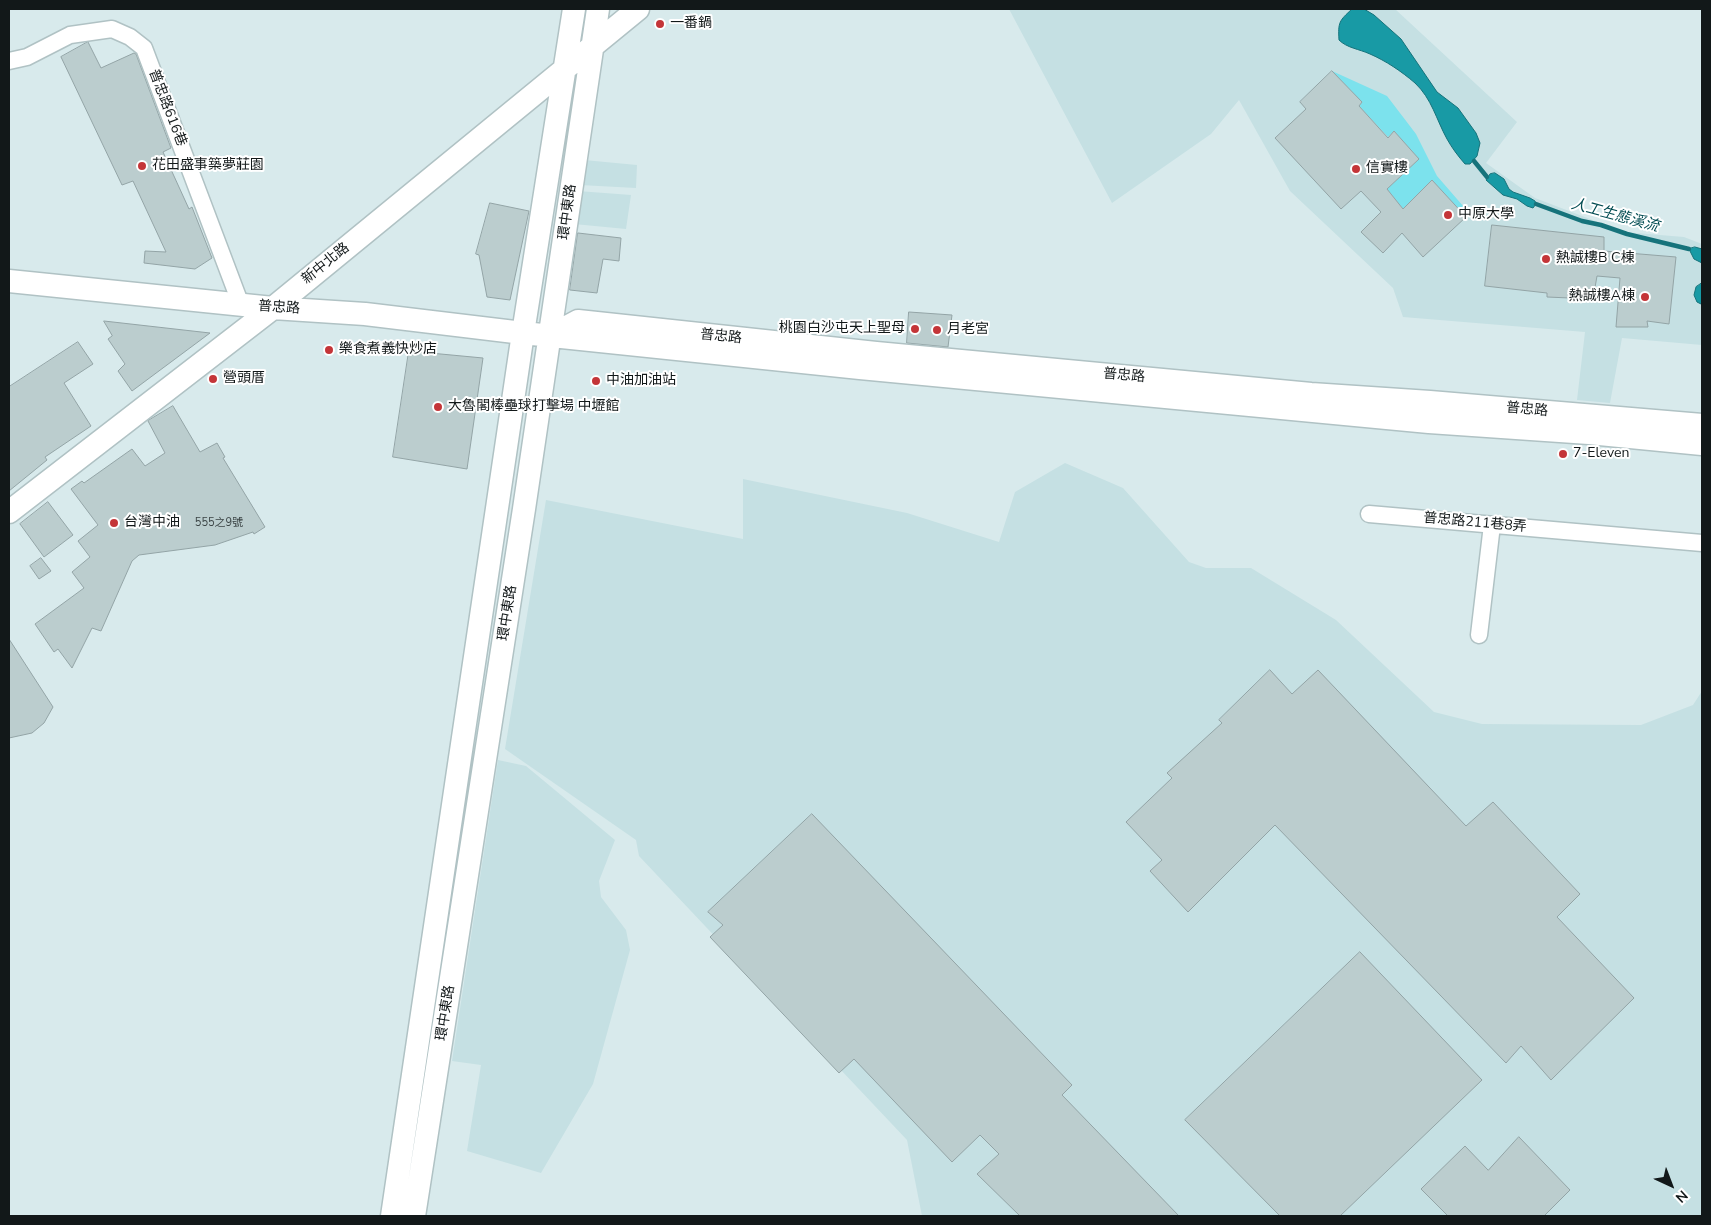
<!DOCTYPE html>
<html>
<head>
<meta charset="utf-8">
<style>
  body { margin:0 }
  #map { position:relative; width:1711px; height:1225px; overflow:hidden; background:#d8eaec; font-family:"Nunito Sans",sans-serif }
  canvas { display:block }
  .frame { position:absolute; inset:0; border:10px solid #121819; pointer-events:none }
  .north { position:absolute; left:1646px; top:1160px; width:50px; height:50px; -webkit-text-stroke:4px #fff; paint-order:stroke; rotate:137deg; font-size:14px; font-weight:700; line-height:20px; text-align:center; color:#121819 }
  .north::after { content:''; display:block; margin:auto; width:18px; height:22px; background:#121819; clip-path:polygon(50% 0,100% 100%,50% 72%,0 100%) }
</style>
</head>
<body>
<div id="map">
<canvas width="1711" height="1225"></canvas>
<div class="frame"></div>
<div class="north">N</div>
</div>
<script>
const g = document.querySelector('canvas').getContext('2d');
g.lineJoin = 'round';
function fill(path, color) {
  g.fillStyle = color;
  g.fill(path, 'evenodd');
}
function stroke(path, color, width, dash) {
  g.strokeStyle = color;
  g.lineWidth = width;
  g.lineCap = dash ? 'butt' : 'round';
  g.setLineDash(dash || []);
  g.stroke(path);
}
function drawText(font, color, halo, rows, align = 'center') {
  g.font = font + ' "Nunito Sans","Noto Sans TC",sans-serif';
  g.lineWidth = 4;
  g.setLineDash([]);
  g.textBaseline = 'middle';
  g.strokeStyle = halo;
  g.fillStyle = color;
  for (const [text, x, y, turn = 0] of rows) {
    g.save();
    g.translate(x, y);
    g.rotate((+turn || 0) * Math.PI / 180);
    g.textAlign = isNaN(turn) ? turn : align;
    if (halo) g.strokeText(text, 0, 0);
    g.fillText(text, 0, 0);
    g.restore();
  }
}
const built = new Path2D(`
  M1009,9H1395L1517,122L1486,163L1535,198L1624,232L1684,237L1702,244V345L1622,338L1610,403L1577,400L1585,332L1403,317L1393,288L1290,191L1239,100L1211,134L1112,203Z
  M584,160L637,165L636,188L580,185Z
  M578,191L631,195L626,229L574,224Z
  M1065,463L1123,488L1189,562L1206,568H1251L1336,620L1434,712L1482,724L1641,725L1693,705L1702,691V1216H922L907,1140L639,856L636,840L505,749L546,500L743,539V479L907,513L999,542L1015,492Z
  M498,760L526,766L615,840L599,881L601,897L626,930L630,950L593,1084L541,1173L467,1151L481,1065L452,1061Z`);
const green = new Path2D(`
  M1332,71L1387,96L1416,134L1437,176L1470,214L1466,217L1432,180L1403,209L1387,189L1419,159L1394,131L1388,137L1359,106L1362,102Z`);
const water = new Path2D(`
  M1352,9H1364L1374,15L1401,39L1437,92L1458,108L1476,133L1480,143L1477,156L1470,164H1465C1458,156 1452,148 1447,139C1436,119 1432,99 1415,83C1401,71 1386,61 1370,54C1359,49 1347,48 1339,40C1338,22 1339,21 1352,9Z
  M1495,173L1504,179L1509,189L1513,192L1530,198L1535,201L1536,204L1533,208L1527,206L1517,199L1503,195L1486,180L1490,174Z
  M1695,247L1702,249V263L1694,259L1689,249Z
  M1702,283V303L1701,304L1697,302L1694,295L1696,287Z`);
const stream = new Path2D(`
  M1474,161L1487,177
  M1536,204L1582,221L1601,225L1627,234L1689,249`);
const building = new Path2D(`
  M88,42L101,68L134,53L136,54L171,148L163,152L189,209L192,207L212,258L195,269L144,263L145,251L166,252L133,181L122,185L61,57Z
  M1332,71L1362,102L1359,106L1388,138L1394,131L1419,159L1387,189L1403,209L1432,180L1466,217L1423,257L1402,233L1383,253L1361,232L1381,212L1361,191L1341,209L1275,138L1306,109L1300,102Z
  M490,203L529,211L510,300L487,297L479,255L476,254Z
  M1492,225L1604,237V251L1676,257L1669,324L1647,321L1648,327H1616L1620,278L1597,276L1593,299L1547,297V293L1485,286Z
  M578,233L621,238L619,261L603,259L597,293L570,290Z
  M909,312L952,315L948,347L907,343Z
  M104,321L210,333L132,391L118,371L125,364L108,339L112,336Z
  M78,342L93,364L64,383L91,426L45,457L47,460L9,491V387Z
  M409,351L483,358L467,469L393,457Z
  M173,406L200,452L217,443L225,457L223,458L265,527L254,534L253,532L215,545L139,555L132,561L101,631L92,628L72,668L58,649L54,652L35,624L84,588L72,572L90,557L78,541L98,525L71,489L82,481L84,483L132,449L145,466L165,453L148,421Z
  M48,502L73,535L44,557L20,524Z
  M41,558L51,571L39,579L30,566Z
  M9,639L53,707L44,723L32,733L9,738Z
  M1270,670L1292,694L1318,670L1466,826L1493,802L1580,894L1557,917L1634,998L1551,1080L1521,1046L1506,1063L1275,825L1188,912L1150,871L1162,860L1126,822L1172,778L1167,773L1222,723L1219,720Z
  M812,814L1072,1085L1062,1095L1179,1216H1020L977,1174L999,1154L980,1135L952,1162L854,1059L839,1073L710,937L723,925L708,912Z
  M1360,952L1482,1080L1340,1216H1280L1185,1120Z
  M1519,1137L1570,1190L1544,1216H1448L1421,1189L1465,1146L1488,1170Z`);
const street = new Path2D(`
  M9,61L27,57L70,35L112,29L130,37L144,48L241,305
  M1369,514L1702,543
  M1479,635L1492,525`);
const secondary = new Path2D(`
  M9,281L273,308L365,314L523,333L860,368L1429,422L1589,433L1702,444
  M550,336L578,321L876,353L1311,394L1430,402L1702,425
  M9,512L273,308L638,9
  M392,1216L523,333L574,9
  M414,1216L524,509L598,9`);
const markers = [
  [660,24,5,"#c43538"],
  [142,166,5,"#c43538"],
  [1356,169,5,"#c43538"],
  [1448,215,5,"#c43538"],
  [1546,259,5,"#c43538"],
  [1645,297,5,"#c43538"],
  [915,329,5,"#c43538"],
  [937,330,5,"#c43538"],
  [329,350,5,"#c43538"],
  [213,379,5,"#c43538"],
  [596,381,5,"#c43538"],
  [438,407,5,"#c43538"],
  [1563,454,5,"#c43538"],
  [114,523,5,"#c43538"]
];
const numberNames = [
  ["555之9號",219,523]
];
const poiNames = [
  ["一番鍋",670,24],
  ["花田盛事築夢莊園",152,166],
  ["信實樓",1366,169],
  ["中原大學",1458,215],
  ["熱誠樓B C棟",1556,259],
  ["熱誠樓A棟",1635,297,"right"],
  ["桃園白沙屯天上聖母",905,329,"right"],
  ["月老宮",947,330],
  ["樂食煮義快炒店",339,350],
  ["營頭厝",223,379],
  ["中油加油站",606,381],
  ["大魯閣棒壘球打擊場 中壢館",448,407],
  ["7-Eleven",1573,454],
  ["台灣中油",124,523]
];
const streetNames = [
  ["普忠路616巷",167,108,69],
  ["環中東路",568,212,-82],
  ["新中北路",326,264,-39],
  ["普忠路",279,308,4],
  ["普忠路",721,337,6],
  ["普忠路",1124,376,5],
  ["普忠路",1527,410,5],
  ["普忠路211巷8弄",1475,523,5],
  ["環中東路",508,613,-81],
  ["環中東路",446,1013,-81]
];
const waterNames = [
  ["人工生態溪流",1615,216,15]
];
fill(built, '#c5e0e3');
fill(green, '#7ce2ed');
fill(water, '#189aa5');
stroke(water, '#16737b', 1);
stroke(stream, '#16737b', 4.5);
fill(building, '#bbcdce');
stroke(building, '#93a4a6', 1);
stroke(street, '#b0c2c4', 19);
stroke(secondary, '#b0c2c4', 25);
stroke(street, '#fff', 16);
stroke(secondary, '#fff', 22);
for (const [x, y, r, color] of markers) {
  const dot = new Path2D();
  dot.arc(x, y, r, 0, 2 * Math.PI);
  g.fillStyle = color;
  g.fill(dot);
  stroke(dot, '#fff', 2);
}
drawText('11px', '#3c4546', null, numberNames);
drawText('14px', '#121819', '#fff', poiNames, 'left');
drawText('14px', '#121819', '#fff', streetNames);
drawText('italic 15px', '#014b51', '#fff', waterNames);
</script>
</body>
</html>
